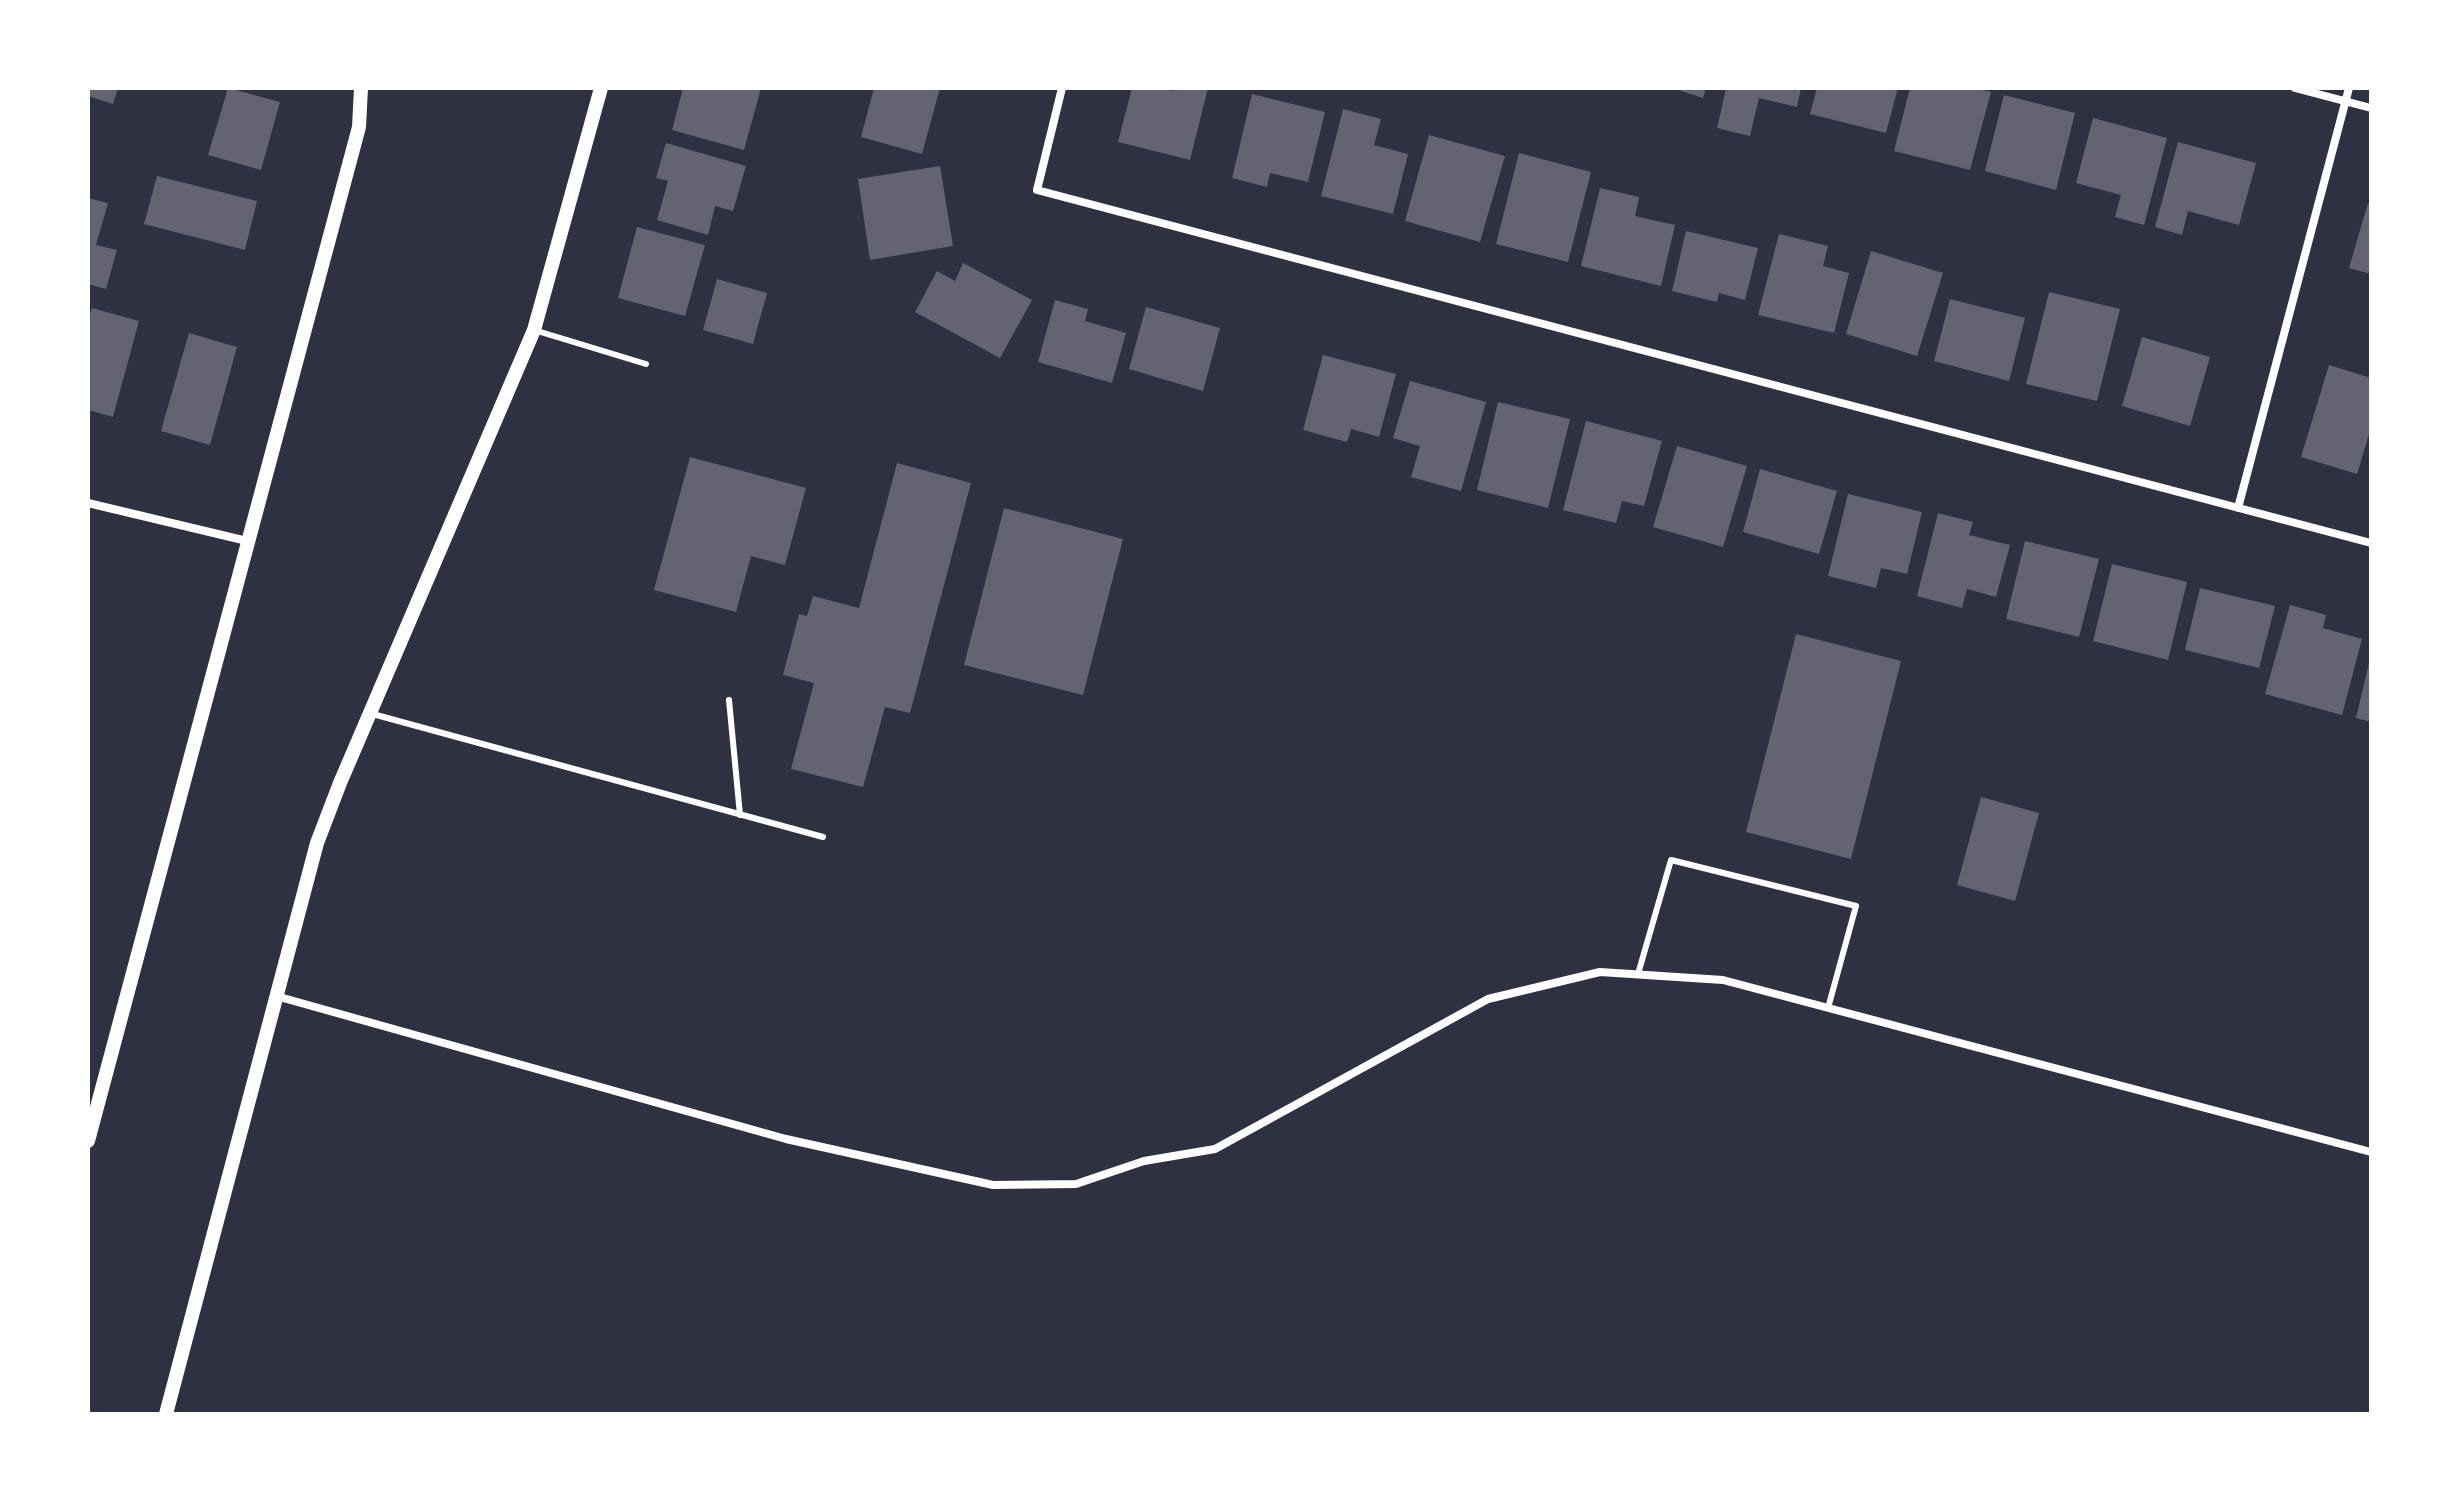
<!DOCTYPE html>
<html>
<head>
<meta charset="utf-8">
<style>
  body { margin:0 }
  #map { position:relative; width:2459px; height:1502px; overflow:hidden; background:#2d3142; font-family:"Exo 2",sans-serif }
  canvas { display:block }
  .frame { position:absolute; inset:0; border:90px solid #fff; pointer-events:none }
</style>
</head>
<body>
<div id="map">
<canvas width="2459" height="1502"></canvas>
<div class="frame"></div>
</div>
<script>
const g = document.querySelector('canvas').getContext('2d');
g.lineJoin = 'round';
function fill(path, color) {
  g.fillStyle = color;
  g.fill(path, 'evenodd');
}
function stroke(path, color, width, dash) {
  g.strokeStyle = color;
  g.lineWidth = width;
  g.lineCap = dash ? 'butt' : 'round';
  g.setLineDash(dash || []);
  g.stroke(path);
}
const building = new Path2D(`
  M88,88H118L113,104L88,96Z
  M228,88L280,102L261,170L208,155Z
  M683,88H761L744,150L672,130Z
  M874,88H940L922,154L861,137Z
  M1132,88H1161L1173,91L1174,88H1208L1190,160L1118,142Z
  M1672,88H1706L1703,98Z
  M1726,88H1801L1797,107L1759,98L1750,136L1717,128Z
  M1817,88H1898L1886,133L1810,114Z
  M1910,88H1974L1991,92L1970,170L1894,151Z
  M1252,94L1325,112L1308,182L1270,173L1267,187L1232,178Z
  M2004,95L2075,113L2056,190L1985,171Z
  M1343,109L1381,119L1374,145L1408,154L1393,214L1321,196Z
  M2093,118L2167,138L2144,225L2115,217L2121,195L2076,183Z
  M1429,135L1505,156L1480,242L1405,221Z
  M2178,142L2256,163L2239,225L2188,211L2182,235L2155,227Z
  M666,143L746,166L733,211L715,206L708,235L657,220L668,181L656,178Z
  M1519,153L1591,172L1568,262L1496,244Z
  M940,166L953,246L870,260L858,179Z
  M157,176L257,201L245,250L144,224Z
  M1600,188L1639,197L1635,216L1675,225L1661,286L1581,266Z
  M88,198L108,203L96,245L117,250L106,289L88,284Z
  M2368,203L2371,204V274L2349,268Z
  M637,227L705,245L685,316L618,298Z
  M1686,231L1758,248L1745,300L1719,293L1717,302L1672,291Z
  M1779,234L1828,246L1823,266L1849,273L1834,333L1758,315Z
  M1871,251L1943,273L1917,356L1846,334Z
  M963,263L1032,300L1000,358L915,312L937,271L955,281Z
  M717,279L767,293L753,344L703,330Z
  M2049,292L2120,309L2097,401L2026,384Z
  M1950,299L2025,318L2009,381L1934,361Z
  M1055,300L1088,309L1085,321L1126,333L1112,383L1038,362Z
  M1146,307L1220,328L1203,391L1129,369Z
  M92,308L139,321L113,417L88,410V322Z
  M189,333L237,347L210,445L161,431Z
  M2142,337L2210,357L2190,426L2122,406Z
  M1323,355L1396,374L1379,437L1351,429L1347,442L1303,430Z
  M2329,365L2371,378V428L2357,474L2301,457Z
  M1410,381L1486,402L1461,491L1411,477L1420,446L1393,438Z
  M1498,402L1570,419L1548,508L1477,490Z
  M1586,421L1662,441L1644,506L1622,501L1616,523L1563,510Z
  M1677,446L1747,466L1723,547L1653,527Z
  M690,457L806,488L785,565L751,556L736,612L654,590Z
  M897,463L971,483L910,713L885,707L863,787L791,769L814,683L783,675L799,614L807,616L813,596L859,608Z
  M1760,469L1837,491L1819,554L1743,532Z
  M1848,494L1922,512L1907,574L1881,568L1876,588L1828,576Z
  M1004,508L1123,539L1083,695L964,665Z
  M1938,513L1973,522L1969,535L2010,545L1996,597L1967,589L1962,608L1917,596Z
  M2025,541L2099,559L2079,637L2006,619Z
  M2112,564L2187,582L2168,660L2093,641Z
  M2200,588L2275,606L2259,668L2185,650Z
  M2290,605L2326,615L2323,628L2362,639L2342,715L2265,694Z
  M1796,634L1901,661L1851,859L1746,832Z
  M2370,659L2371,660V722L2356,718Z
  M1981,797L2039,813L2015,901L1957,885Z`);
const service = new Path2D(`
  M534,330L646,364
  M729,700L740,815
  M369,713L823,837
  M1638,974L1671,860L1856,906L1828,1008`);
const minor = new Path2D(`
  M1062,88L1037,190L2371,543
  M2295,88L2371,108
  M88,503L247,541
  M2238,508L2349,88
  M276,996L786,1139L993,1185L1076,1184L1144,1161L1215,1149L1488,999L1600,972L1723,980L2371,1152`);
const tertiary = new Path2D(`
  M88,1141L359,127L361,88
  M166,1414L317,843L340,783L534,330L601,88`);
fill(building, '#626471');
stroke(service, '#fff', 6);
stroke(minor, '#fff', 8);
stroke(tertiary, '#fff', 14);
</script>
</body>
</html>
